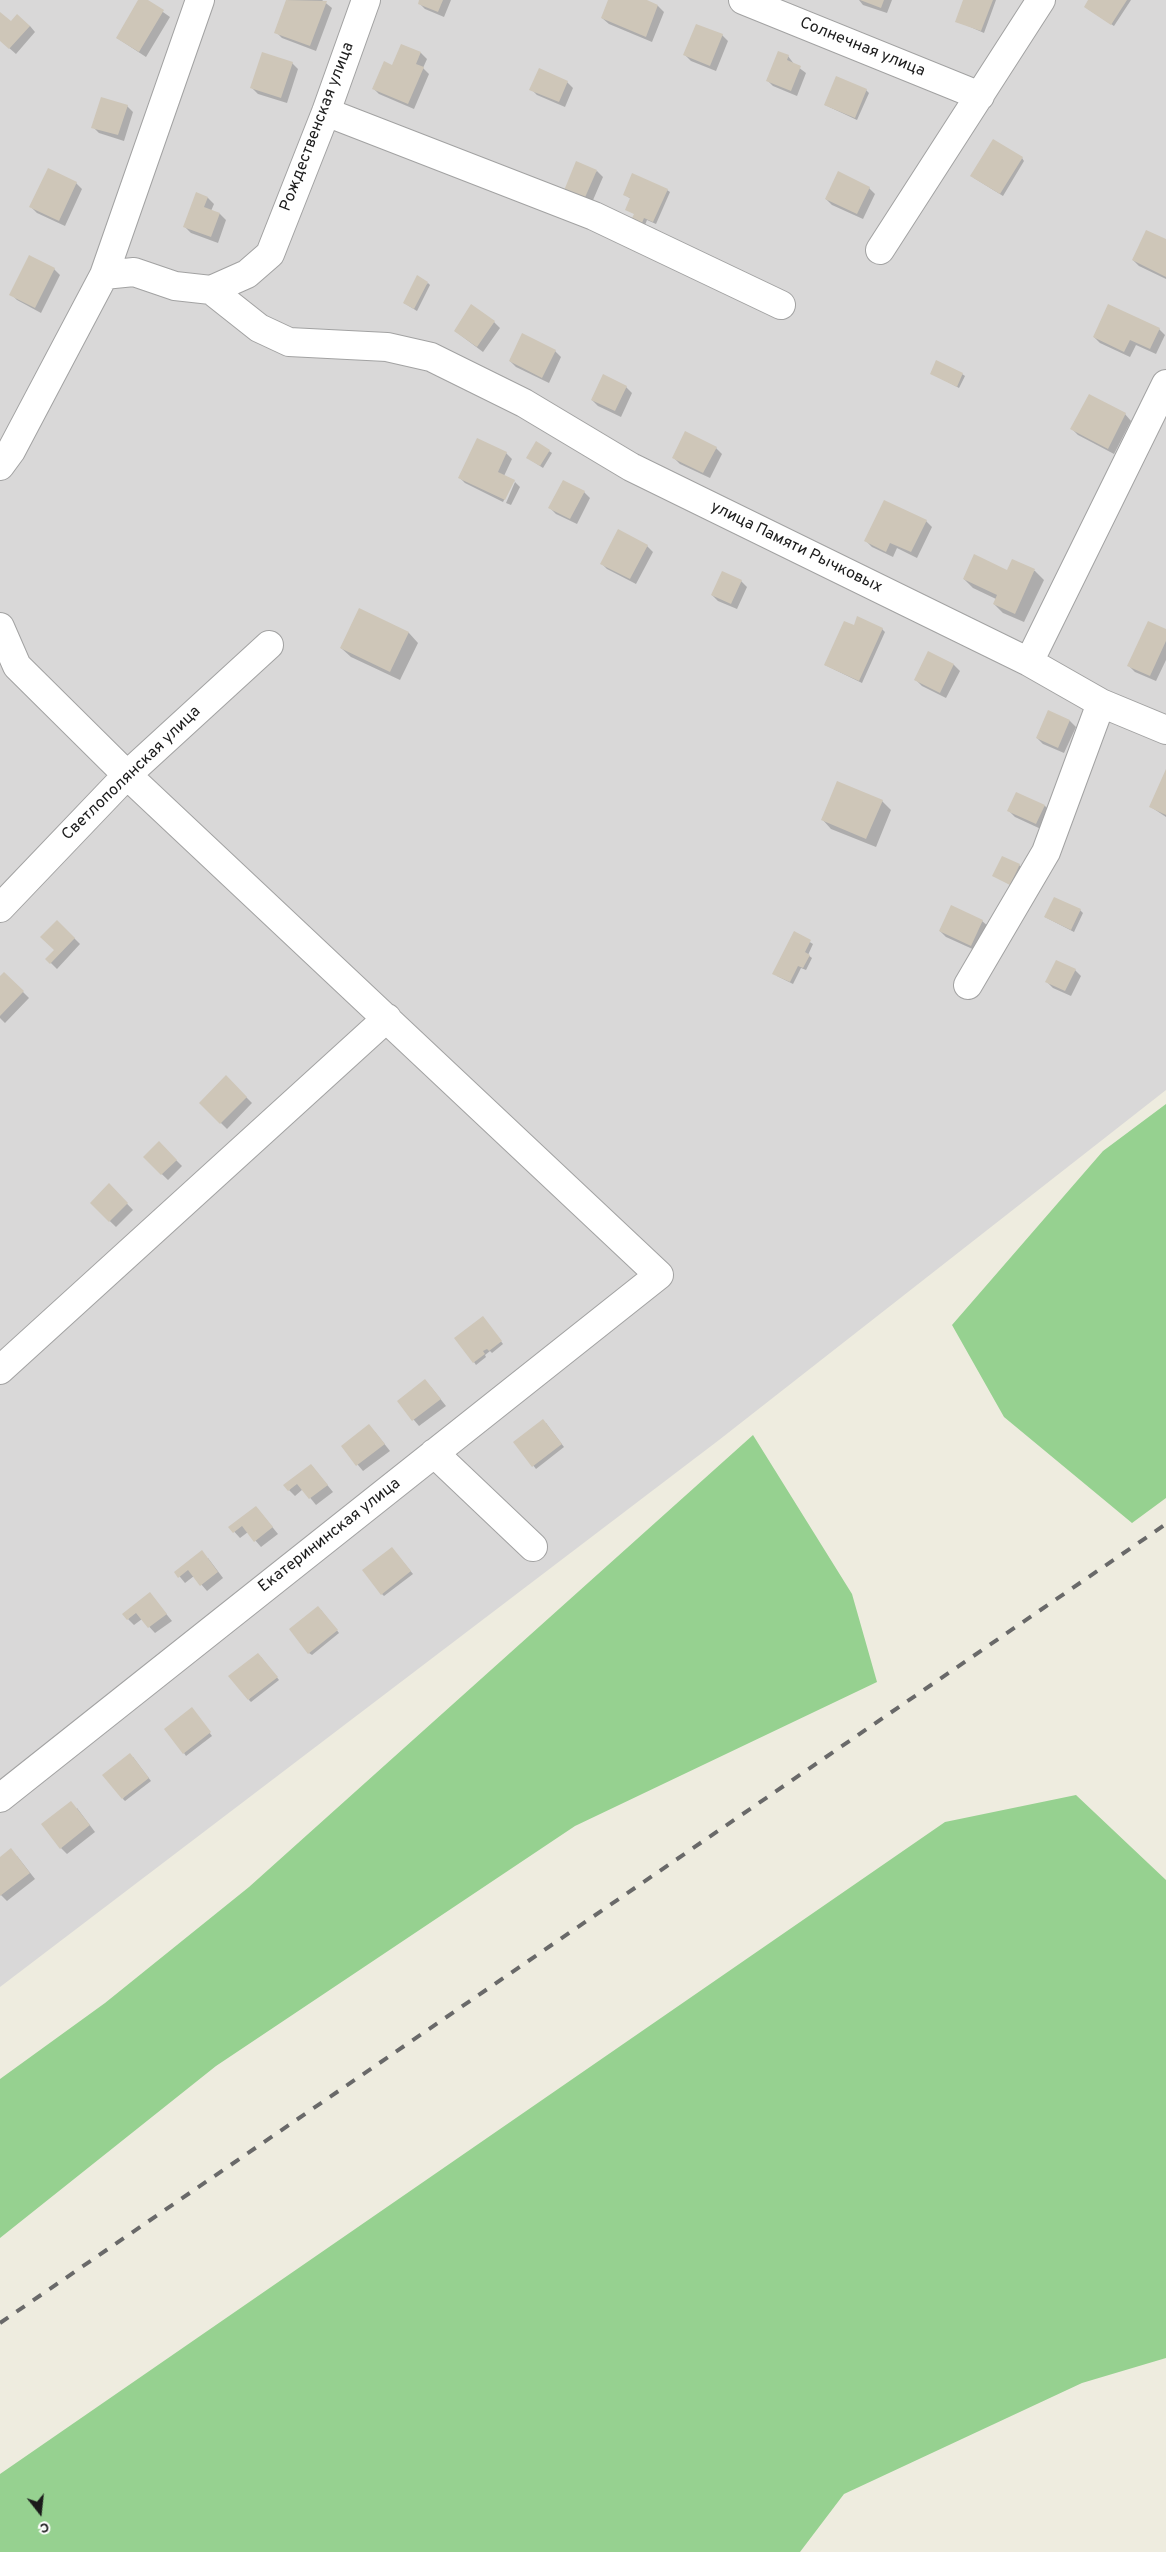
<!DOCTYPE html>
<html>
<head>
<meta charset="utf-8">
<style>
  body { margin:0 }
  #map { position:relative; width:1166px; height:2552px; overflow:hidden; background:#eeecdf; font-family:Overpass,sans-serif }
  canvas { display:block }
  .north { position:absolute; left:15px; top:2487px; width:50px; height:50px; -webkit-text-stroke:4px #fff; paint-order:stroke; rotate:164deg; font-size:14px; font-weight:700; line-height:20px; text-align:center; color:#1b1b1b }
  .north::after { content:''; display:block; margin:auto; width:18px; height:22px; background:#1b1b1b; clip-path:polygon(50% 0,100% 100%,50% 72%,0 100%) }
</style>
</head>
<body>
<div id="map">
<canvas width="1166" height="2552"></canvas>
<div class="north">С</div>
</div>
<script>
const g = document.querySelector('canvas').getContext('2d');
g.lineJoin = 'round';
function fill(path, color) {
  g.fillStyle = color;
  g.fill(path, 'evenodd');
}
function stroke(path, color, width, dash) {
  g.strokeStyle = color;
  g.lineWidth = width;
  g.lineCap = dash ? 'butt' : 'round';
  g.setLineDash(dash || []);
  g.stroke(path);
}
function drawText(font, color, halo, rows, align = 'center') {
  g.font = font + ' Overpass,sans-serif';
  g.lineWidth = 4;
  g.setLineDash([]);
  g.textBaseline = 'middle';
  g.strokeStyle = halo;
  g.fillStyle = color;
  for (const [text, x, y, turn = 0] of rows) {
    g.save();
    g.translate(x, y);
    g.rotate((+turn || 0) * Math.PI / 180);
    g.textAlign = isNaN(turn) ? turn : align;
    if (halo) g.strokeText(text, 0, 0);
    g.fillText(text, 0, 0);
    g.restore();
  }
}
const residential = new Path2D(`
  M0,0H1166V1090L719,1440L0,1987Z`);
const forest = new Path2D(`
  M1166,1104V1498L1132,1523L1004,1417L952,1325L1103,1151Z
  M753,1435L852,1594L877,1682L575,1826L216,2066L0,2238V2079L105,2003L249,1887Z
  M1076,1795L1166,1880V2358L1082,2383L844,2494L800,2552H0V2474L945,1822Z`);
const shadow = new Path2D(`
  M139,0H146L170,17L146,57L117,38Z
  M288,0H322L332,8L316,51L282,38L276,32Z
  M420,0H451L444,17L425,9L419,3Z
  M610,0H644L658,6L664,12L652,42L609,24L602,18Z
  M859,0H892L887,13L863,5Z
  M964,0H996L984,33L957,21Z
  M1090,0H1131L1114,26L1088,9Z
  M0,13L11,23L30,26L35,32L16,54L0,40Z
  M722,35L728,41L716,71L691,61L685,55Z
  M402,45L421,53L427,59L423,68L429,74L414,109L379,94L373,88L393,66Z
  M779,52L788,56L794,64L806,73L797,96L773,86L767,80Z
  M292,63L298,69L287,103L258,94L252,88Z
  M567,82L573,88L565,107L537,95L531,89Z
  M866,90L869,93L857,120L825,105Z
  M127,106L133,112L124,141L99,133L93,127Z
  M1022,158L1024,161L1003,196L974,178Z
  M597,171L603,177L590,207L564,193Z
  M76,183L82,189L65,226L37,213L31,207Z
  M869,188L875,194L863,219L832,205L826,199Z
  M667,190L670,192L656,224L647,220L645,225L636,220L633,218L635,214L626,209L631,199L625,195Z
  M197,194L208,198L214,204L211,211L220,214L226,220L218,243L191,233L185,227Z
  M1166,241V279L1139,266L1133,260Z
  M54,269L60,275L41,313L17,300L11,294Z
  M428,283L430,285L417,311L404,303Z
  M494,322L500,328L483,352L455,331Z
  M1159,329L1165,335L1156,354L1136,345L1130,357L1100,343L1094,337Z
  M555,351L561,357L549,383L516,367L510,361Z
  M931,373L962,374L965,376L959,388Z
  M626,387L632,393L621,417L598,406L592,400Z
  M1125,414L1131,421L1114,454L1078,435L1072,429Z
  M716,448L722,454L710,478L680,464L674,458Z
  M549,451L552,453L543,468L531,460Z
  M506,453L512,459L504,476L515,482H513L503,502L465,483L459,477Z
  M515,482L520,487L511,505L506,503Z
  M564,482L584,492L590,498L577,524L556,514L550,508Z
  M926,521L932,527L917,558L897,548L893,557L872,547L866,541Z
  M647,546L653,552L636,584L607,569L601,563Z
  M1013,561L1035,571L1044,580L1024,622L1003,613L994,604L996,599L973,588L964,579L1008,571Z
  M741,581L747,587L737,609L718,601L712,595Z
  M359,610L409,633L418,643L400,680L351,657L341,648Z
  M854,626L882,629L885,632L862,683L825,665Z
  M1166,630V660L1156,681L1135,672L1129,666Z
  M929,653L954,665L960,671L946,698L922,686L916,680Z
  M1049,712L1070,721L1076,727L1064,753L1043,744L1037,738Z
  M1166,772V817L1151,807Z
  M882,801L891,810L876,847L831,829L822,819Z
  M1045,806L1051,812L1043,830L1015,817L1009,811Z
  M1019,865L1022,868L1013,886L994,876Z
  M1080,910L1083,913L1074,932L1045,917Z
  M57,921L80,944L57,969L47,959L55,950Z
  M982,921L989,927L977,951L946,937L940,931Z
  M795,933L813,944L808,955L812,958L806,970L801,968L793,984L777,976Z
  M1075,970L1081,976L1071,996L1053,988L1047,982Z
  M4,973L29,998L5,1023L0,1018V977Z
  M226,1077L252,1103L227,1129L201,1103Z
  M159,1143L182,1166L168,1180L144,1157Z
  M109,1185L133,1210L116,1227L91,1203Z
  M485,1320L503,1344L492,1353L490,1351L485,1355L486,1357L476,1365L474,1362Z
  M431,1387L446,1406L419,1426L398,1401Z
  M546,1423L564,1447L536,1469L515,1442Z
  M375,1432L390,1451L363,1471L342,1446Z
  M311,1465L333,1492L316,1505L303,1489L295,1496L289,1490Z
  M256,1507L278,1534L261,1547L248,1532L240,1538L230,1527Z
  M394,1551L413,1574L384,1596L382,1594Z
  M208,1558L223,1578L207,1591L194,1576L185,1583L176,1572Z
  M150,1594L172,1621L155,1633L142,1619L134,1625L128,1619Z
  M321,1610L339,1633L312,1655L309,1653Z
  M261,1657L279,1680L251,1702L249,1700Z
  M194,1712L212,1736L186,1756L184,1753Z
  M133,1757L151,1781L125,1801L123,1799Z
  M77,1808L95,1832L67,1854L61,1848Z
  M17,1856L35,1879L7,1901L0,1894V1858Z`);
const building = new Path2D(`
  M138,0H148L164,10L139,52L116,38Z
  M286,0L327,1L310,46L274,33Z
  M419,0H443L438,12L418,4Z
  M608,0H647L658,5L646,37L601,18Z
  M860,0H884L881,8Z
  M963,0H993L981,31L955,22Z
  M1088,0H1127L1111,25L1084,7Z
  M0,12L11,21L17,14L30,26L9,49L0,41Z
  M696,24L723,34L710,66L683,55Z
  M401,44L421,52L416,64L424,67L408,104L372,89L384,61L392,65Z
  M778,51L789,55L787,60L801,66L791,91L766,81Z
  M262,52L293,62L281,98L250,88Z
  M539,68L568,81L559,102L529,90Z
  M836,76L867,89L855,118L824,105Z
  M101,97L128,105L118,135L91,128Z
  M993,139L1023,157L1000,194L970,176Z
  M576,161L597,170L583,202L563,193Z
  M48,168L77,182L59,221L29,207Z
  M838,171L870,187L857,214L825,199Z
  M632,173L668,189L653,222L644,218L642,223L632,218L634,214L625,210L630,198L623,195Z
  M196,192L208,197L204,207L220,213L211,237L183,227Z
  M1146,230L1166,239V277L1132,260Z
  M29,255L55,268L35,308L9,295Z
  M417,275L428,282L414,309L403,303Z
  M471,304L495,321L477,347L454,331Z
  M1108,304L1160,328L1150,349L1130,340L1124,352L1093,337Z
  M522,333L556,350L542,378L509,361Z
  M936,360L963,373L957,387L930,374Z
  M603,374L627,386L615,411L591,400Z
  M1089,394L1126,413L1108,449L1070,429Z
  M685,431L717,447L703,473L672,458Z
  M477,438L507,452L498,472L515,480L505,500L458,478Z
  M536,441L550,450L540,466L526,458Z
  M563,480L585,491L570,519L548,508Z
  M884,500L927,520L911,552L890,543L886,552L864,541Z
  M618,529L648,545L630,579L600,564Z
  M974,554L1007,570L1012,559L1035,569L1015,614L993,604L997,595L963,579Z
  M722,571L742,580L731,604L711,595Z
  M359,608L409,632L390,672L340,648Z
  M857,616L883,628L859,681L824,665L844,621L854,625Z
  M1148,621L1166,629V641L1150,676L1127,666Z
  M928,651L954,664L940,693L914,680Z
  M1048,710L1070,720L1058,748L1036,738Z
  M1166,769V815L1149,807Z
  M837,781L883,800L866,839L821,820Z
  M1016,792L1045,805L1036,824L1007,811Z
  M1002,856L1020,864L1010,885L992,876Z
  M1054,897L1081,909L1071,930L1044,917Z
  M951,905L983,920L971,946L939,931Z
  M57,920L75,938L50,964L45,959L54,950L40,937Z
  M794,931L811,940L805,952L810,955L803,968L798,966L790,982L772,974Z
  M1056,960L1076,969L1065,991L1045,982Z
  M4,972L24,991L0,1016V976Z
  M226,1075L247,1097L220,1124L199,1103Z
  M159,1141L177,1160L161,1175L143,1157Z
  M109,1183L128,1203L109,1222L90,1203Z
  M483,1316L502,1341L489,1351L487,1349L483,1351L485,1354L473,1363L454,1338Z
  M425,1379L441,1399L412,1421L397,1401Z
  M543,1419L562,1444L532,1467L513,1442Z
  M369,1424L385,1444L356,1466L341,1446Z
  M311,1464L328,1485L309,1499L297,1484L288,1491L283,1485Z
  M256,1506L273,1527L254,1542L242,1526L233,1533L228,1527Z
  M392,1547L411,1571L381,1595L362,1570Z
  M202,1550L218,1572L200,1586L188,1570L178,1578L174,1572Z
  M150,1592L167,1614L148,1628L136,1613L127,1620L122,1614Z
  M318,1606L338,1630L308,1654L289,1629Z
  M258,1653L278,1677L248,1700L228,1676Z
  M192,1707L211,1732L183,1754L164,1729Z
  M130,1753L149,1778L122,1799L102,1775Z
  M71,1801L90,1825L60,1849L41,1824Z
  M11,1848L30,1873L0,1896V1857Z`);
const minor = new Path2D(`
  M743,0L980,96
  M326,112L594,216L781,305
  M880,250L1041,0
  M104,275L200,0
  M211,290L259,328L289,342L387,347L431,357L524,403L631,467L1029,662L1101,703L1166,730
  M0,466L11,451L104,275L134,272L175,286L211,290L247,274L270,254L326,112L366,0
  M0,627L17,666L127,775L659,1275L0,1798
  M1029,662L1166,384
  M0,908L127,775L269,645
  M968,985L1046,852L1101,703
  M0,1370L387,1018
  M434,1453L533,1547`);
const rail = new Path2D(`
  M0,2323L1166,1524`);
const streetNames = [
  ["Солнечная улица",862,48,22],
  ["Рождественская улица",318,127,-69],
  ["улица Памяти Рычковых",796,548,26],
  ["Светлополянская улица",132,774,-44],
  ["Екатерининская улица",330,1536,-38]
];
fill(residential, '#d9d8d8');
fill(forest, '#96d190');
fill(shadow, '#0003');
fill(building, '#cec6b8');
stroke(minor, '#a2a2a2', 30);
stroke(minor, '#fff', 28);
stroke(rail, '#696969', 4, [10, 10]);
drawText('16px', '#1b1b1b', '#fff', streetNames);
</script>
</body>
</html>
